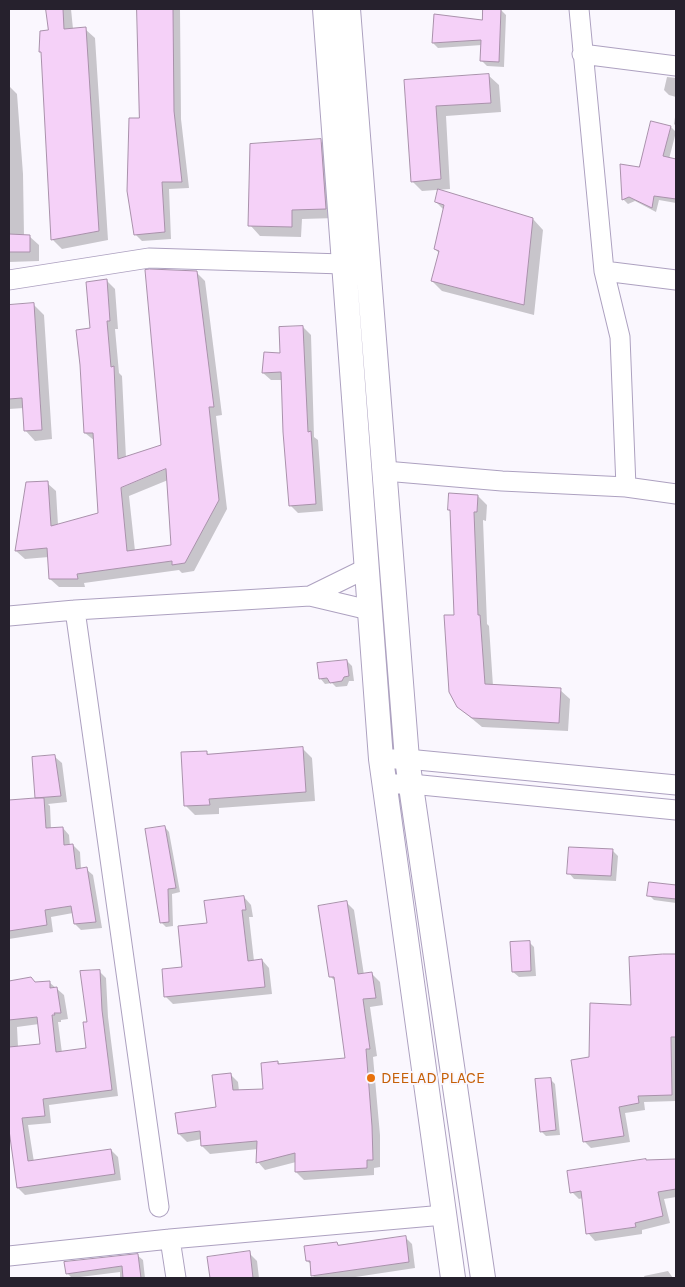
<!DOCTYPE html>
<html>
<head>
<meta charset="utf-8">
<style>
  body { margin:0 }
  #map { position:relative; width:685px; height:1287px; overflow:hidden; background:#faf7fe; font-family:Karla,sans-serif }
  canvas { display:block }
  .frame { position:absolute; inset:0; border:10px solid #26212d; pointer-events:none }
</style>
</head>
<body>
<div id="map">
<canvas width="685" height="1287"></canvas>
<div class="frame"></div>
</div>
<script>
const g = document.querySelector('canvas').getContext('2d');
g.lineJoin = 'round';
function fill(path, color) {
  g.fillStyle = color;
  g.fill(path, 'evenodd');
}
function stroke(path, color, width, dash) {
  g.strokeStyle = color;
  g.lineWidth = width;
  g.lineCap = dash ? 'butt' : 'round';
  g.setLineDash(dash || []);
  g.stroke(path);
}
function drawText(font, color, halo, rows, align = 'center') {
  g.font = font + ' Karla,sans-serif';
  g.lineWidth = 4;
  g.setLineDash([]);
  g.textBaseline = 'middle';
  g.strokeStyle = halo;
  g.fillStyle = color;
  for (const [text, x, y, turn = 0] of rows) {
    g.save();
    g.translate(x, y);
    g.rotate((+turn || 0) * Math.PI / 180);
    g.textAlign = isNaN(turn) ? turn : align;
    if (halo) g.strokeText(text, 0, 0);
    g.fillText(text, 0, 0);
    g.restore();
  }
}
const shadow = new Path2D(`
  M48,9H71L73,29H85L95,38L108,240L62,249L53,240Z
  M139,9H180L181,119L189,188L169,189L171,239L142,241L135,234L140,119Z
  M484,9L501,10L506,15L504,67L487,66L482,61V45L438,48L433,43L435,15L484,21Z
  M488,75L499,85L501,112L446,116L450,189L422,191L412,181L406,81Z
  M667,77L676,78V97L669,95L664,90Z
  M9,86L17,94L23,174L24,236H29L39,245V261L9,262Z
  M676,110V126L674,124Z
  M671,127L676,132L669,159L676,160V203L659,200L656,212L635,201L628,204L623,199L640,169Z
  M320,141L331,151L336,218L302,219L301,237L260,236L250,225Z
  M436,202L533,219L543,230L534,315L442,291L432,281L440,254L435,249L444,210Z
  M196,272L205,281L222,415L216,416L227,509L194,571L182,573L179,570L84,583L85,587H59L50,579L49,557L25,559L16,551L27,484L47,483L56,491L58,525L100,514L95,441L85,433L91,330L107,281L115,289L118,329H115L119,373L122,376L126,458L162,446ZM168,480L172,546L135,551L129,496Z
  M33,304L44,315L52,439L35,441L25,430L24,408L9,409V306Z
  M303,327L311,335L314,437L318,440L323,511L298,513L290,505L282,380H271L263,373Z
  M478,496L487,505L486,521L483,520L487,624L489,626L493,686L560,690L570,699L568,731L482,727L458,707L451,512L449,510Z
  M347,661L352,666L354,681H349L347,686L336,687L332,683L325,684L320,678Z
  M303,749L312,758L315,801L219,808V814L195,815L186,806L206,752L210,756Z
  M55,757L62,763L67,802L48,804L50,806L51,829L63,828L69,835L70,846L73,845L80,852L81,869H86L93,875L102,928L81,930L75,924L73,913L51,917L53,932L9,939V804L36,799L33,758Z
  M165,827L169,832L180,892L172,894L173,926L166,927L161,922Z
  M613,851L618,856L616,881L574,879L569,873Z
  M650,883L676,886V903L654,900L649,895Z
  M244,897L251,905L253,917H249L254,961L262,960L269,968L272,994L173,1004L165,996L183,969Z
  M346,902L354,910L364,975L372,974L380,982L383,1005L370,1007L377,1056L373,1057L380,1135V1167L374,1168V1175L304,1180L296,1172V1162L265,1170L258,1162V1149L210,1154L202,1146V1139L187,1142L179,1134L177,1114L217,1108L230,1074L238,1082L239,1091L265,1090L278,1062L281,1065L346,1059L336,982L331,977Z
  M529,942L534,947L536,976L519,977L513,972Z
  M676,955V1101L644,1102L645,1110L625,1113L630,1142L591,1148L584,1141L590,1058L632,1006L663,956Z
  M99,971L106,978L108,1017L118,1096L49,1105L51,1123L28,1125L34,1162L111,1150L118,1157L121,1180L25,1195L18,1188L9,1128V982L31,979L35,984L49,982L64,995L68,1019L61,1020V1022H58L62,1053L88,1049V1023ZM39,1024L41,1045L18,1047L17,1027Z
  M550,1079L555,1084L560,1135L546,1136L541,1131Z
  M676,1161V1197L664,1199L670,1223L642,1230V1234L595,1241L588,1233L583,1198L579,1199L572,1192L647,1162Z
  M405,1237L412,1244L415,1268L349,1278H315L313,1276L312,1265L307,1261L337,1244L339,1246Z
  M249,1253L257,1261L259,1278H211L208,1258Z
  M137,1255L143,1260L145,1278H120V1272L72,1278L67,1273Z
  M668,1271L673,1278H645L644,1276Z`);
const building = new Path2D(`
  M46,9H63L64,29L86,27L99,231L51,240L41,52H39L40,31L48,30Z
  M137,9H173L174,111L182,182H162L165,232L134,235L127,191L129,118H139Z
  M483,9H501L499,62L480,61L481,40L432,43L434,14L482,20Z
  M489,74L491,103L436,106L441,179L411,182L404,80Z
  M651,121L671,126L663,156L676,159V199L654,196L652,208L629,197L622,200L620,164L639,167Z
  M321,139L326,209L292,210V227L248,226L250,144Z
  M438,189L533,218L524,305L431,281L439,251L434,249L444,205L435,202Z
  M9,234L30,235V252H9Z
  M150,269L197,271L214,407H209L219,500L185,563L172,565V561L77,574L78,579H49L47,548L15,551L26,482L48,481L51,526L98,513L93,433H84L80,365L76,330L90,328L86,282L107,279L110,321H107L111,367L114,366L118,459L161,445L145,270ZM166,469L171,545L127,551L121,488Z
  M34,303L42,430L24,431L22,398L9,399V305Z
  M303,326L308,432L311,431L316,504L289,506L283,432L281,372L262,373L264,352L280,353L279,327Z
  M449,493L478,495L477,512H474L478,615H480L485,684L561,688L559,723L472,718L457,707L449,692L444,615H454L450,510H448Z
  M347,660L349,676L344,677L342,681L330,683L327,678L319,679L317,663Z
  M303,747L306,792L209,799L210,805L184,806L181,752L207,751V754Z
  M55,755L61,796L35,798H44L46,828L63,827L64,845L73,844L76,869L87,867L96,922L74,924L71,906L45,910L47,925L9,931V800L35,798L32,757Z
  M165,826L176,888L168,889L169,922L160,923L145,829Z
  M569,847L613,849L611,876L567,874Z
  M649,882L676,885V899L647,896Z
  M244,896L246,910H242L248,961L262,959L265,987L164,997L162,969L182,967L178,926L207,923L204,901Z
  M347,901L358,974L372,972L376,998L363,999L370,1049H366L372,1126L373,1160H367V1168L295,1172V1153L256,1163L257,1141L201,1146L200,1131L178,1134L175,1113L216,1107L212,1075L231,1073L233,1090L263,1089L261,1063L278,1061V1064L345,1058L334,977H329L318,906Z
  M530,941L531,971L512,972L510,942Z
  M663,954H676V1037H671L672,1095L638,1096L639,1103L619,1107L624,1136L583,1142L571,1060L589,1057L590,1003L631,1005L629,957Z
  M100,970L102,1010L112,1090L43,1099L45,1116L22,1118L28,1161L111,1149L115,1174L17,1188L9,1130V1047L40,1044L37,1017L9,1020V981L31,977L35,982L50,981V988L57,987L61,1013H54L55,1015H52L56,1052L86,1048L83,1022H87L80,971Z
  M551,1078L556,1130L540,1132L535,1079Z
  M646,1159V1160L676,1159V1189L658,1192L663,1216L635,1223L636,1227L586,1234L581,1191L570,1193L567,1171Z
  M406,1236L409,1262L311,1276L310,1261H306L304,1246L337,1242L338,1245Z
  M250,1251L253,1278H210L207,1257Z
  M138,1254L141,1278H123L122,1266L66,1274L64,1262Z`);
const minor = new Path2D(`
  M579,9L604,271L620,337L626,487
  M582,54L676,66
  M604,271L676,280
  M9,280L149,258L343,264
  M385,471L502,481L626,487L676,494
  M310,596L367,568
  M75,610L159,1207
  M9,616L75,610L310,596L369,610
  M381,759H407L676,785
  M383,784H411L676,810
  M170,1239L176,1278
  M9,1256L170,1239L444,1215`);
const major = new Path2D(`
  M325,9L381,759L453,1278
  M348,9L407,759L483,1278`);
const markers = [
  [371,1078,5,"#e8710a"]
];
const foodNames = [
  ["DEELAD PLACE",381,1078]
];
fill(shadow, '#0003');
fill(building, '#f5d1f8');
stroke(building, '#a991ab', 1);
stroke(minor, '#ada1c0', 21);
stroke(major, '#ada1c0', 26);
stroke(minor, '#fff', 19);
stroke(major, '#fff', 24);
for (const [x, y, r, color] of markers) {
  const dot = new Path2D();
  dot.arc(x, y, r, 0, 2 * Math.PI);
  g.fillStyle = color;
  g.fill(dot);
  stroke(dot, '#faf7fe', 2);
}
drawText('16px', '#c56008', '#faf7fe', foodNames, 'left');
</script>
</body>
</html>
